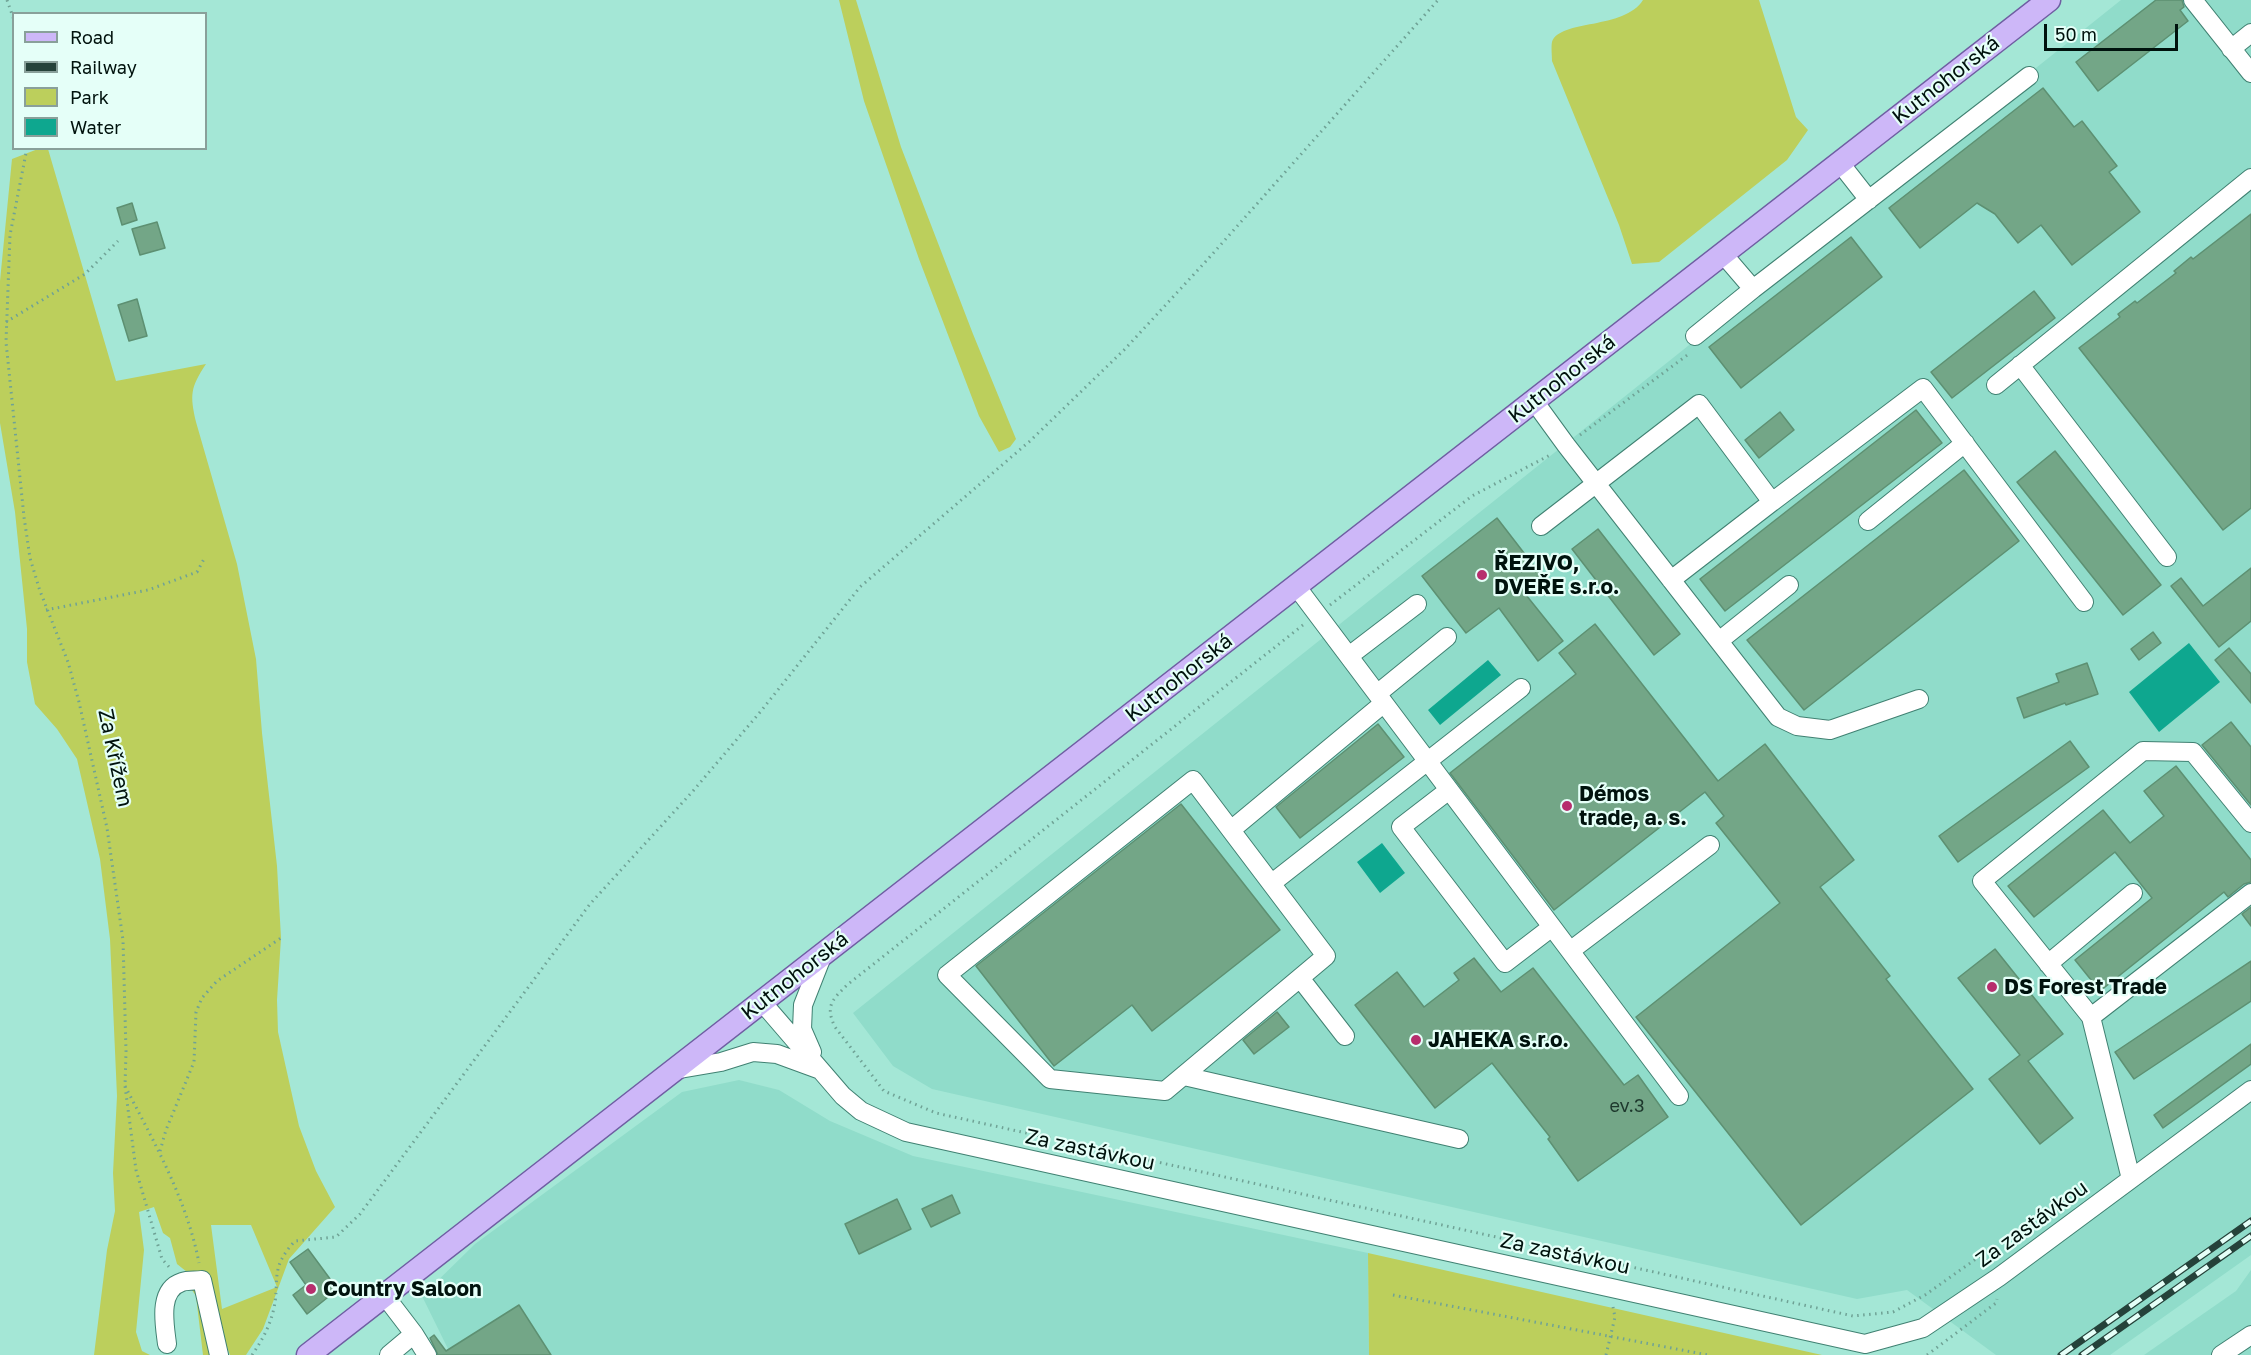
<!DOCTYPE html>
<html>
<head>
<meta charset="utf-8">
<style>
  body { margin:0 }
  #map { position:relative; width:2251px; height:1355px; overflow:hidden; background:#a4e7d6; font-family:"Golos Text",sans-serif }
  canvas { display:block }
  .legend { position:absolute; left:12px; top:12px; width:195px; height:138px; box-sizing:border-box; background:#e5fff8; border:2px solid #89a09a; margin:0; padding:8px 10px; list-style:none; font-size:18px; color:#00120d }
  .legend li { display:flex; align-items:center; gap:12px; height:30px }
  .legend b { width:30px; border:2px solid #89a09a }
  .scale { position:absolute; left:2044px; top:24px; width:134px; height:27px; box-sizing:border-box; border:3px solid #00120d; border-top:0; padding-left:8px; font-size:18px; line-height:21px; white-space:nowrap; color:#00120d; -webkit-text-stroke:4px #e5fff8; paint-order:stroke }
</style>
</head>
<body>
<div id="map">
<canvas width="2251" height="1355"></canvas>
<ul class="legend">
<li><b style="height:8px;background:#cdb7f8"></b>Road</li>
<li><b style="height:8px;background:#25423a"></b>Railway</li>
<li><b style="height:16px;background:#bccf5c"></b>Park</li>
<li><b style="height:16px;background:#0ea78f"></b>Water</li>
</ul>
<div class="scale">50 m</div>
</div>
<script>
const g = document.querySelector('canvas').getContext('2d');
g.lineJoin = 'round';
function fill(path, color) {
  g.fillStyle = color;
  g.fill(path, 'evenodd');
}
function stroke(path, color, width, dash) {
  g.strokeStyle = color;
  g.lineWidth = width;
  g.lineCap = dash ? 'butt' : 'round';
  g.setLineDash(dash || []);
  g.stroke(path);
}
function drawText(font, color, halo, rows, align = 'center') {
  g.font = font + ' "Golos Text",sans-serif';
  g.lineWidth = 4.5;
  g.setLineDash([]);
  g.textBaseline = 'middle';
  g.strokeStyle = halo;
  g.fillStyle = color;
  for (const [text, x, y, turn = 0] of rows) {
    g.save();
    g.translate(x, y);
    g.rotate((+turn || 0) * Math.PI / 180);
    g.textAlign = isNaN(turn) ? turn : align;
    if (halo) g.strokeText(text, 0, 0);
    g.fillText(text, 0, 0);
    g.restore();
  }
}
const built = new Path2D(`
  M2121,0H2251V1255L2110,1355H1996L1907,1290L1857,1299L932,1089L893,1066L853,1013Z
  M739,1080L779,1090L830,1121L913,1156L1368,1253L1369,1355H451L422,1296L475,1244L682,1092Z
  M2251,1270V1355H2144L2236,1291Z`);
const green = new Path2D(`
  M839,0H856L901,147L973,334L1016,439L1010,447L999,452L979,416L919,259L864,101Z
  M1643,0H1759L1796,117L1808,130L1787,160L1659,262L1632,264L1619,225L1552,61C1552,55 1551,47 1552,42C1560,19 1624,30 1643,0Z
  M38,149H48L116,381L206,364C190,388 190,395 196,422L237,564L256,659L262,733L277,866L281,938L277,1000L278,1032L299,1126L316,1171L335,1207L289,1259L263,1329L246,1355H230L227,1347L212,1355H203L196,1296L190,1287L187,1272L177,1264L170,1238L163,1233L154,1207L139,1212L144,1250L136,1332L142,1351L150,1355H94L107,1250L115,1211L113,1173L117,1096L110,939L100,859L77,759L57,729L35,704L27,662V629L15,512L0,423V281L12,159ZM211,1225H251L277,1287L222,1309Z
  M1368,1253L1822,1355H1369Z`);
const water = new Path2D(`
  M2189,643L2220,682L2159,732L2129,692Z
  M1488,660L1501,675L1440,725L1428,710Z
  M1382,843L1405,873L1380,893L1357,862Z`);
const building = new Path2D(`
  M2156,0H2182L2184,7L2180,10L2188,21L2098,91L2076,62Z
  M2043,88L2074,127L2082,121L2117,166L2109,172L2140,212L2072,265L2041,225L2018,243L1995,214L1977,203L1920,248L1889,208Z
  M132,203L137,220L122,225L117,208Z
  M2251,214V508L2223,530L2079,348L2120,317L2118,314L2135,301L2137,303L2176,273L2174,271L2191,257L2193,259Z
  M157,222L165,248L140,255L132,229Z
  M1851,237L1882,277L1741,388L1709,347Z
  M2034,291L2055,318L1952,398L1931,372Z
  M137,299L147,336L129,341L118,305Z
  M1916,410L1942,443L1725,611L1700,579Z
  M1780,412L1794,430L1759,458L1745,440Z
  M2055,451L2161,585L2123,615L2017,482Z
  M1964,470L2019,541L1804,710L1747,640Z
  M1497,518L1541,575L1522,590L1563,641L1538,661L1499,608L1466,633L1422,576Z
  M1598,529L1680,634L1654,655L1572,549Z
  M2251,568V621L2219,647L2171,586L2181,578L2203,606Z
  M1595,624L1718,781L1765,744L1854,860L1820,887L1890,976L1886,979L1973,1089L1801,1225L1636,1017L1780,903L1716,823L1724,816L1705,792L1554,910L1450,773L1576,674L1559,653Z
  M2153,632L2161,643L2139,660L2131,649Z
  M2229,648L2251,674V703L2215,660Z
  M2087,663L2098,694L2066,705L2065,703L2024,718L2017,698L2059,682L2056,674Z
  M2231,722L2251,747V805L2202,745Z
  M1378,724L1404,757L1300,838L1276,807Z
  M2070,741L2089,767L1958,862L1939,836Z
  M2176,766L2251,860V882L2244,884L2228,897L2224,892L2100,991L2075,960L2152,898L2115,852L2034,917L2008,886L2103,810L2130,843L2164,816L2144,791Z
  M1181,804L1280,930L1152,1031L1132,1005L1054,1066L976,966Z
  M2251,907V926L2242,914Z
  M1995,949L2063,1034L2028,1061L2073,1118L2040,1144L1989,1079L2020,1055L1958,978Z
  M1474,958L1501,992L1533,968L1624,1085L1638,1075L1668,1117L1578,1181L1548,1139L1550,1137L1492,1063L1435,1108L1355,1005L1397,972L1424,1007L1459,980L1454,973Z
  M2251,961V1001L2134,1079L2115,1052Z
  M1277,1012L1289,1027L1254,1054L1243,1040Z
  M2251,1044V1064L2163,1128L2154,1115Z
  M952,1195L960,1213L931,1227L922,1209Z
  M897,1199L911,1229L859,1254L845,1224Z
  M308,1249L336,1287L325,1296L327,1298L307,1314L293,1295L306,1285L290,1262Z
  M519,1305L551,1355H438L430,1338L434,1335L446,1351Z`);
const path = new Path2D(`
  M7,0L14,20
  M27,148L10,235L6,342L24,517L30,558L40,591L68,662L79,702L107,828L123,940L126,1051L125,1086L136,1170L162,1259L170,1268
  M6,322L85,274L118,241
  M1580,435L1690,353
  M1330,605L1472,496L1552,454
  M46,610L148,590L197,572L204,559
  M1303,625L847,985C832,1000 825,1006 835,1027L884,1091L936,1113L1853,1316L1893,1312L1925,1295L1983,1254L1989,1263
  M125,1086C154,1142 187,1200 199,1263
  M160,1151L166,1130L194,1062L196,1012L202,998L217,981L281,938
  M1393,1295L1708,1355
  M252,1355C261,1342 269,1328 273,1312C281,1281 268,1270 295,1241L336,1237L360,1214L590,904L693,791L761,711L860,587L1030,441L1125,349L1208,259L1438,0
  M1606,1355L1615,1317L1613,1307
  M1927,1355L1996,1303L1997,1299`);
const minor = new Path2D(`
  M2193,0L2251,73
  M2231,49L2251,33
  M1840,163L1869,200
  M1753,289L2029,76
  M1695,336L1753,289L1723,254
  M2020,365L2167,557
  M1996,385L2251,178
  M1534,401L1566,445L1778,717L1797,726L1830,730L1919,699
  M1772,502L1923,388L2084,602
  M1868,521L1965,443
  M1541,526L1699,404L1772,502L1671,580
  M1296,586L1679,1096
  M1719,641L1789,585
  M1349,656L1417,604
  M1377,694L1447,637
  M1193,780L1326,956L1165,1091L1050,1079L947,975Z
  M1449,790L1401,827L1505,963L1552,927
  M1231,830L1384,703
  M1272,883L1521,688
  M1570,951L1710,845
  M2048,964L2133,893
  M1300,978L1345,1036
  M762,1002L843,1096L861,1111L906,1132L1865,1344L1923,1328L1999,1277L2251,1090
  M2091,1017L2251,893
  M812,1052L802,1029L803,1005L823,954
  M674,1070L721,1062L753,1052L777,1054L818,1069
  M1184,1076L1459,1139
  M2131,1179L2091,1017L1982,881L2143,751L2193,752L2251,823
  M385,1296L414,1334L427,1355
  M167,1344C165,1326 157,1290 182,1282C188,1280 196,1281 202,1280L219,1355
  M389,1355L414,1334
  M2221,1355L2251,1335`);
const major = new Path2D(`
  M308,1355L2049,0`);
const rail = new Path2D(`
  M2061,1355L2251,1221
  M2082,1355L2251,1236`);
const markers = [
  [1482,575,6,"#b72e6d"],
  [1567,806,6,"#b72e6d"],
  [1992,987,6,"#b72e6d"],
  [1416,1040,6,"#b72e6d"],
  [311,1289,6,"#b72e6d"]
];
const numberNames = [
  ["ev.3",1627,1106]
];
const streetNames = [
  ["Kutnohorská",1946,80,-38],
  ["Kutnohorská",1562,379,-38],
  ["Kutnohorská",1179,678,-38],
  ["Za Křížem",115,758,78],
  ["Kutnohorská",795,976,-38],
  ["Za zastávkou",1090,1150,12],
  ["Za zastávkou",2032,1224,-36],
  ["Za zastávkou",1565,1254,12]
];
const poiNames = [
  ["ŘEZIVO,",1494,563],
  ["DVEŘE s.r.o.",1494,587],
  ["Démos",1579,794],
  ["trade, a. s.",1579,818],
  ["DS Forest Trade",2004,987],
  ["JAHEKA s.r.o.",1428,1040],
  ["Country Saloon",323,1289]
];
fill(built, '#90dcca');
fill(green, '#bccf5c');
fill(water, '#0ea78f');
fill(building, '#73a687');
stroke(building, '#5d9072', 1.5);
stroke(minor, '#408172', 20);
stroke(major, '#6f5ea2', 25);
stroke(path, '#6fa295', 3, [1.5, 4.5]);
stroke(minor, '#fff', 18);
stroke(major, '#cdb7f8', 22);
stroke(rail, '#25423a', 7);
stroke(rail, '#e5fff8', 4.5, [14]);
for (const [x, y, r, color] of markers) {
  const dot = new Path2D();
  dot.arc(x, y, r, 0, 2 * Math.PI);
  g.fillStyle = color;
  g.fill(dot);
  stroke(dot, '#e5fff8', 2);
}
drawText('18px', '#1d372c', null, numberNames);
drawText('21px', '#00120d', '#e5fff8', streetNames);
drawText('bold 21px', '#00120d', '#e5fff8', poiNames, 'left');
</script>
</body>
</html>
